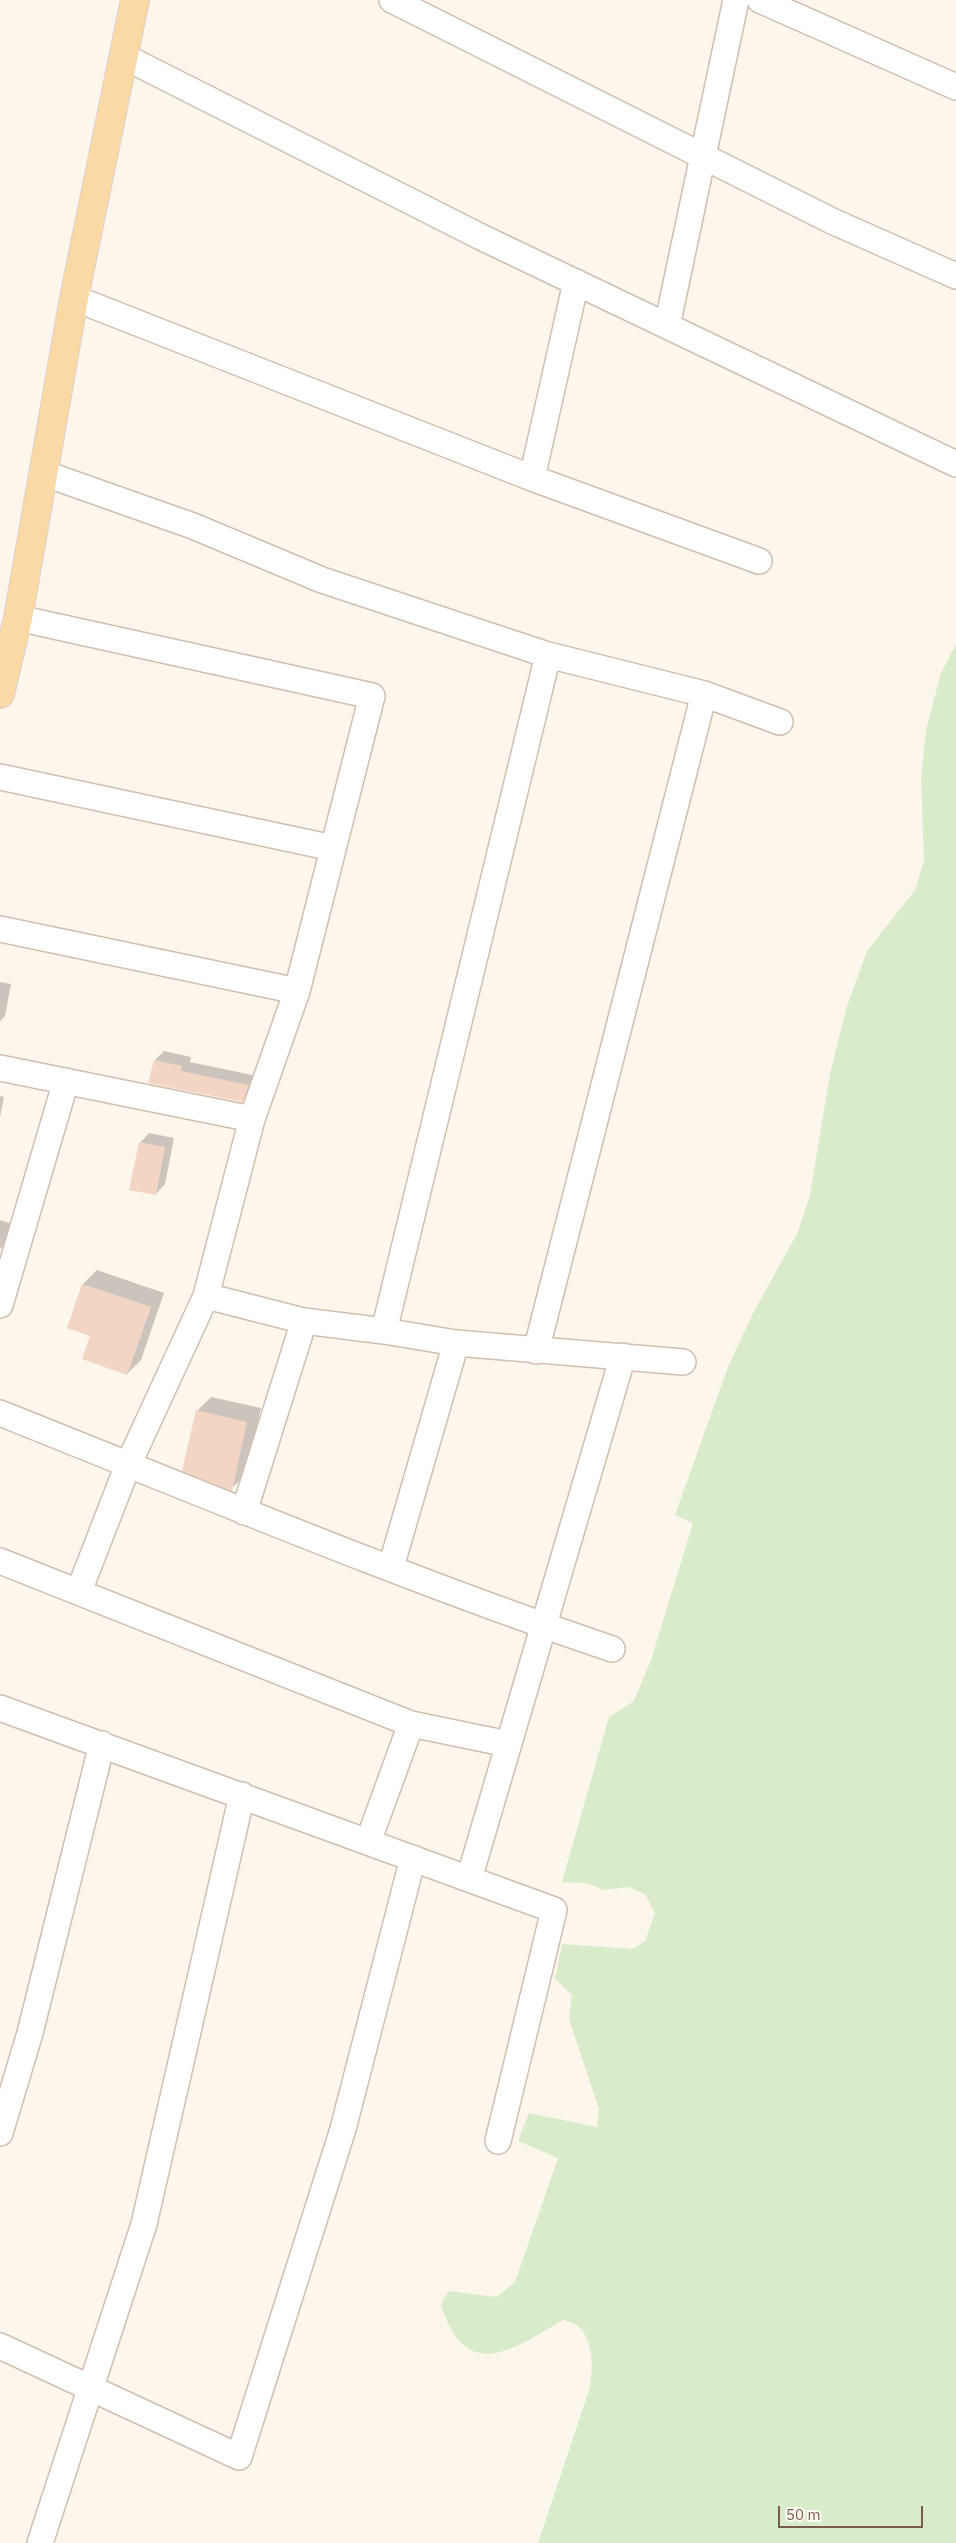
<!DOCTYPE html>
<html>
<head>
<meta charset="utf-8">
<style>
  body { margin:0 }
  #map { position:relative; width:956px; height:2543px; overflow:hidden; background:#fdf6ec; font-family:"IBM Plex Sans",sans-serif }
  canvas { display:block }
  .scale { position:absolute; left:778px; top:2506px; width:145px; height:22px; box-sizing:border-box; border:2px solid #7a5c4d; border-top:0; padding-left:6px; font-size:15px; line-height:18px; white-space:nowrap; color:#7a5c4d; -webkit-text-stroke:4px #fffaf3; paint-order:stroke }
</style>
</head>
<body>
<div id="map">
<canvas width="956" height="2543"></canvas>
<div class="scale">50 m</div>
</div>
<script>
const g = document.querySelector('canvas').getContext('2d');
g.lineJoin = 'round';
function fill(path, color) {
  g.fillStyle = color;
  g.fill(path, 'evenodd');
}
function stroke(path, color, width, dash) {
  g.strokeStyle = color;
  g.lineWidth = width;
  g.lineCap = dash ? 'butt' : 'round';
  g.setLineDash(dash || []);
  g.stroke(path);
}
const green = new Path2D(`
  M956,644V2543H538L590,2387C593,2367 594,2341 578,2326C574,2323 567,2321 563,2320C512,2350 466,2384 441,2305L448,2291L497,2297L515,2282L558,2158L518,2141L529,2113L597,2127L599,2109L569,2019L572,1995L555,1979L562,1944L633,1949L645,1941L655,1913L645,1894L628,1887L604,1890L587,1883L562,1882L609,1717L634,1701L651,1660L693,1523L675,1515L728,1367L753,1313L798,1232L810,1195L830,1074L846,1009L867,951L915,890L924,861L921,778L926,730L941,673Z`);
const shadow = new Path2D(`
  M0,982L11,984L5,1016L0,1021Z
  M164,1051L191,1057L190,1062L257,1076L251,1092L242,1101L150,1082L155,1060Z
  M0,1096L4,1097L0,1117Z
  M149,1133L174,1138L165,1184L156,1194L140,1143Z
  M0,1220L12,1224L5,1244L0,1249Z
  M97,1270L164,1293L141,1360L127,1374L91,1335L68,1327L83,1284Z
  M211,1397L261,1408L245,1475L231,1489L197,1411Z`);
const building = new Path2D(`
  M154,1060L182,1066L181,1071L249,1085L243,1102L148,1083Z
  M139,1142L165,1147L156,1195L129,1190Z
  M82,1284L151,1307L127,1375L82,1359L90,1336L67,1328Z
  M196,1410L247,1422L232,1491L182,1471Z`);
const minor = new Path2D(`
  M392,0L832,221L956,276
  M760,0L956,87
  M123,56L481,237L956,464
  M74,298L532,478L759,561
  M667,326L736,0
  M43,473L193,526L322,580L548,655L704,694L780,722
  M532,478L576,282
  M18,618L372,696L297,991L252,1119L206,1296L128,1465L79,1591
  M0,777L333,848
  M0,929L297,991
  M0,1068L252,1119
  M206,1296L304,1321L384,1331L456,1343L683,1362
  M0,1305L66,1081
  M384,1331L548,655
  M536,1351L704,694
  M0,1413C203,1494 405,1579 612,1649
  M244,1512L304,1321
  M0,1561L411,1724L508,1744
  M391,1567L456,1343
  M0,1708L554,1910L498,2141
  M368,1842L411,1724
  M469,1879L623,1356
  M0,2133L30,2033L102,1744
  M0,2346L239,2457L343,2129L413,1858
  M40,2543L144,2224L242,1795`);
const major = new Path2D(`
  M0,694L18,618L74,298L135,0`);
fill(green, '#d8ecc9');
fill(shadow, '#0003');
fill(building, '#f3d5c3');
stroke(minor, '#d1beb0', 28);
stroke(major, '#dad1cd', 30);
stroke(minor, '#fff', 25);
stroke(major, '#fbd9a5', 28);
</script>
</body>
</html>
